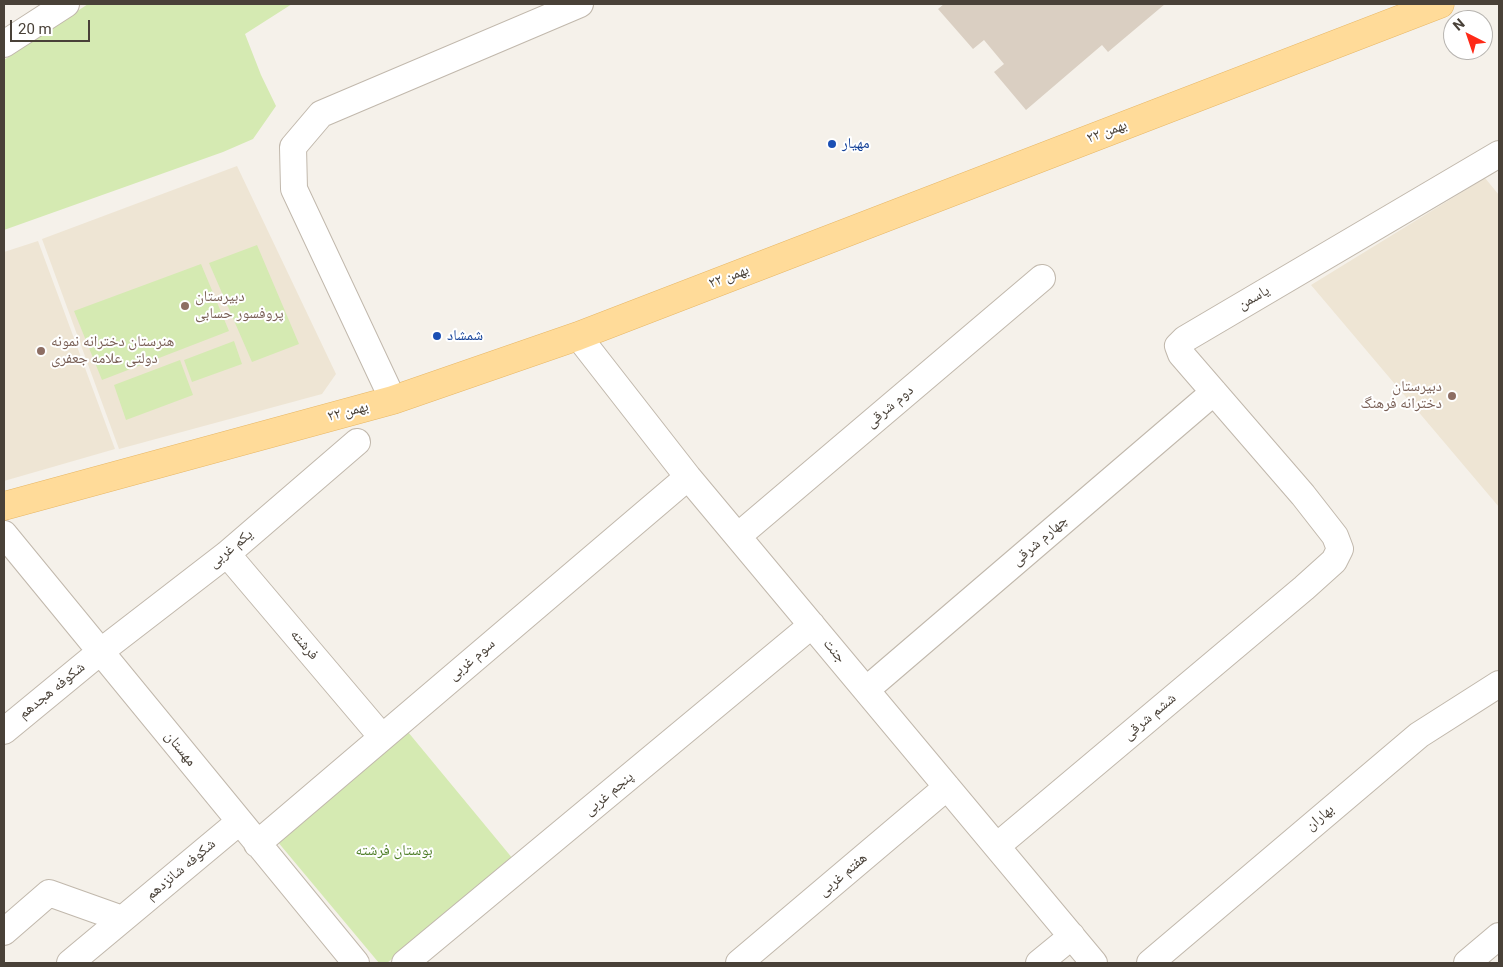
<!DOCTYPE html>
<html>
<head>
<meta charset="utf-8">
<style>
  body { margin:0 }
  #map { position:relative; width:1503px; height:967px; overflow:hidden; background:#f5f1ea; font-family:Roboto,sans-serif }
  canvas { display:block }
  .frame { position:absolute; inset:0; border:5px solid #494138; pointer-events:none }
  .north { position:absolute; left:1443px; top:10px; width:50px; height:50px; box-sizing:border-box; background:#fff; border:1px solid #b6b3af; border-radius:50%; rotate:319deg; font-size:14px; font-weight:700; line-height:20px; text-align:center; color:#494138 }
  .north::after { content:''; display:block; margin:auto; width:18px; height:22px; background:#fe2a18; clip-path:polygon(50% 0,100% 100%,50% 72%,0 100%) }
  .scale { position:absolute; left:10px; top:20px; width:80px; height:22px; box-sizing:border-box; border:2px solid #494138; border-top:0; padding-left:6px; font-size:15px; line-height:18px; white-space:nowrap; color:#494138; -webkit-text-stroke:4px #fff; paint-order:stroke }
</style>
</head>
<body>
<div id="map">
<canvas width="1503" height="967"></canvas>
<div class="frame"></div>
<div class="north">N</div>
<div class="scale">20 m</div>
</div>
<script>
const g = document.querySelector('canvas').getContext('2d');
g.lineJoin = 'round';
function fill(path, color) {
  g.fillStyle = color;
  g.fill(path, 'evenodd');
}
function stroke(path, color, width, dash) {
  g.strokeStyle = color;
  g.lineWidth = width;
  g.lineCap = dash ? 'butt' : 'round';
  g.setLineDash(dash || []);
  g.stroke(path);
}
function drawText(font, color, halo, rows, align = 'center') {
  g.font = font + ' Roboto,"Noto Naskh Arabic",sans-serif';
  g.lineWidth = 4;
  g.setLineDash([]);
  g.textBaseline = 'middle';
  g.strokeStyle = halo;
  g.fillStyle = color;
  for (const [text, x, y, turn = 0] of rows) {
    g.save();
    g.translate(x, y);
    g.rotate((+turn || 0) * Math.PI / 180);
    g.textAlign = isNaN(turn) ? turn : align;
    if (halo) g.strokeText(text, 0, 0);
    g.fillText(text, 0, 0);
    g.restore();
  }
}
const education = new Path2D(`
  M237,166L336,374L322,394L119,449L42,239Z
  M1485,178L1499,195V507L1311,285Z
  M38,241L115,449L4,481V252Z`);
const green = new Path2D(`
  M88,4H292L245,34L261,75L276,106L253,139L223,152L4,230V60Z
  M257,245L299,344L252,362L209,263Z
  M201,264L229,331L102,380L74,311Z
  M234,341L242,364L192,382L184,360Z
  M180,360L193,395L126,420L114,385Z
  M408,732L513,859L387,963H379L277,841Z`);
const building = new Path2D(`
  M944,4H1165L1108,52L1102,45L1026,110L994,72L1004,64L984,40L973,49L938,9Z`);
const minor = new Path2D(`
  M4,44L66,4
  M578,336L688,477L1094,963
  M393,400L294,189L293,147L321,114L580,4
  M4,534L356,963
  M738,536L1042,278
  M227,554L382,737
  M866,690L1214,392
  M4,731L100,652L227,554L357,442
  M257,844L688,477
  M997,846L1304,588L1334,561L1340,549L1335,536L1303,495L1181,354L1178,346L1185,339L1499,154
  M4,932L49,893L122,919
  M70,963L239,822
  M405,963L812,625
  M739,963L947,787
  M1039,963L1072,936
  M1150,963L1419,735L1499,684
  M1467,963L1499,936`);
const major = new Path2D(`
  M4,506L393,400L578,336L1440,4`);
const markers = [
  [832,144,5,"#1a4fb4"],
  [185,306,5,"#8d6e63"],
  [437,336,5,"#1a4fb4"],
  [41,351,5,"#8d6e63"],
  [1452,396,5,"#8d6e63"]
];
const streetNames = [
  ["۲۲ بهمن",1107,132,-21],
  ["۲۲ بهمن",729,277,-21],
  ["یاسمن",1254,298,-30],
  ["دوم شرقی",890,407,-40],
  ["۲۲ بهمن",348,412,-15],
  ["چهارم شرقی",1040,541,-41],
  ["یکم غربی",231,549,-39],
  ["فرشته",304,645,50],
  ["جنت",834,651,50],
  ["سوم غربی",472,660,-40],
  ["شکوفه هجدهم",52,691,-39],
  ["ششم شرقی",1150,717,-40],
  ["مهستان",180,749,51],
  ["پنجم غربی",609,794,-40],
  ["بهاران",1320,818,-40],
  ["شکوفه شانزدهم",181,870,-40],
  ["هفتم غربی",843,875,-40]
];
const transitNames = [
  ["مهیار",842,144],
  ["شمشاد",447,336]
];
const educationNames = [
  ["دبیرستان",195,297],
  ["پروفسور حسابی",195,314],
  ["هنرستان دخترانه نمونه",51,342],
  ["دولتی علامه جعفری",51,359],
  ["دبیرستان",1442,387,"right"],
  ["دخترانه فرهنگ",1442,404,"right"]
];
const parkNames = [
  ["بوستان فرشته",394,851]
];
fill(education, '#eee5d4');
fill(green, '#d5eab2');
fill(building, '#dacfc2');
stroke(minor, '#c1b8ac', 28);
stroke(major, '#e7b766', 29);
stroke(minor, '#fff', 26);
stroke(major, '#ffdb99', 28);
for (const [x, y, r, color] of markers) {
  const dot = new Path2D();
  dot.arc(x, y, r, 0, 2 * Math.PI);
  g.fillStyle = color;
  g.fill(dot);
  stroke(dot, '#fff', 2);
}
drawText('15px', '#494138', '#fff', streetNames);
drawText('15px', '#164399', '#fff', transitNames, 'left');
drawText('15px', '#785e54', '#fff', educationNames, 'left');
drawText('15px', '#4e7e28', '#fff', parkNames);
</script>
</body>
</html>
